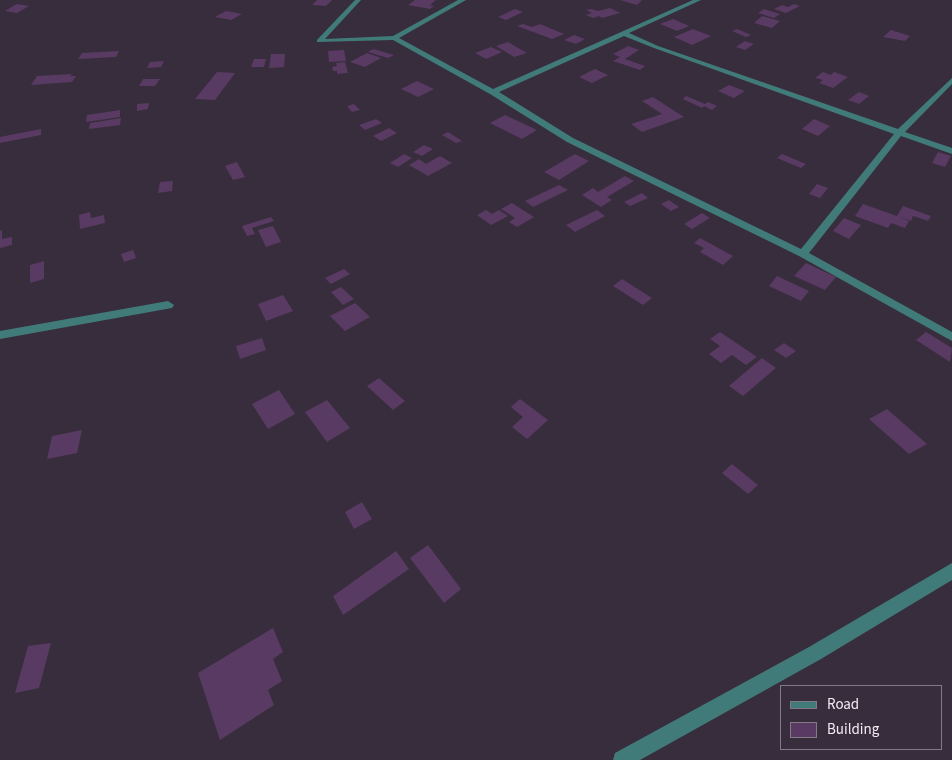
<!DOCTYPE html>
<html>
<head>
<meta charset="utf-8">
<style>
  body { margin:0 }
  #map { position:relative; width:952px; height:760px; overflow:hidden; background:#382d3c; font-family:"Source Sans 3",sans-serif }
  canvas { display:block }
  .legend { position:absolute; left:780px; top:685px; width:162px; height:65px; box-sizing:border-box; background:#382d3c; border:1px solid #827986; margin:0; padding:6px 9px; list-style:none; font-size:15px; color:#f2ebf4 }
  .legend li { display:flex; align-items:center; gap:10px; height:25px }
  .legend b { width:25px; border:1px solid #827986 }
</style>
</head>
<body>
<div id="map">
<canvas width="952" height="760"></canvas>
<ul class="legend">
<li><b style="height:6px;background:#407b79"></b>Road</li>
<li><b style="height:14px;background:#593a63"></b>Building</li>
</ul>
</div>
<script>
const g = document.querySelector('canvas').getContext('2d');
g.lineJoin = 'round';
function fill(path, color) {
  g.fillStyle = color;
  g.fill(path, 'evenodd');
}
const building = new Path2D(`
  M317,0H332L326,6L312,5Z
  M415,0H436L430,5L434,6L430,9L408,5Z
  M620,0H642L637,5Z
  M17,4L29,6L17,13L5,11Z
  M794,4L800,6L786,13L774,9L782,5L788,7Z
  M610,8L620,13L602,18L599,16L593,18L586,15L592,13L586,10L592,9L598,11Z
  M515,9L523,12L506,20L498,17Z
  M764,9L780,14L774,18L758,13Z
  M226,11L242,14L231,20L215,17Z
  M762,16L780,21L772,28L754,23Z
  M673,19L689,26L677,31L660,24Z
  M523,24L532,27L540,24L564,34L552,39L517,26Z
  M693,29L711,36L692,45L674,37Z
  M737,29L751,35L746,37L732,31Z
  M891,30L910,36L905,41L883,37Z
  M574,35L585,39L576,44L564,40Z
  M745,41L754,44L745,50L736,47Z
  M508,42L527,53L514,57L496,46Z
  M628,46L639,50L625,59L645,66L640,70L613,61L620,57L613,54Z
  M491,47L502,52L486,59L475,53Z
  M373,49L394,55L388,58L368,52Z
  M344,50L346,61L329,62L328,51Z
  M119,51L116,57L78,59L82,53Z
  M367,53L381,58L365,67L350,62Z
  M271,54H285L284,67L269,68Z
  M254,59H266L264,67H251Z
  M164,61L161,67L147,68L150,62Z
  M345,62L348,73L337,74V71H333L332,67L337,66L336,63Z
  M595,69L608,75L592,83L579,77Z
  M217,72L235,73L215,100L195,99Z
  M823,72L831,75L834,72L848,77L833,88L819,83L823,80L815,78Z
  M72,74L70,76H76L72,82L31,85L37,76Z
  M143,79H160L155,86H139Z
  M417,81L434,89L418,97L401,89Z
  M729,85L745,91L734,98L718,91Z
  M859,92L869,96L859,104L848,100Z
  M686,96L705,104L708,102L717,106L712,110L704,106L702,108L683,99Z
  M653,97L684,117L642,132L631,124L662,114L642,101Z
  M149,103L148,109L137,111V104Z
  M354,104L360,110L352,112L347,106Z
  M120,110V117L86,122L87,115Z
  M505,115L537,130L522,139L490,123Z
  M121,118L120,125L89,129L90,123Z
  M376,119L382,123L365,130L359,125Z
  M814,119L830,126L818,136L802,129Z
  M389,128L397,133L381,141L373,136Z
  M41,129V135L0,143V137Z
  M448,132L462,141L456,143L442,135Z
  M424,145L433,149L422,156L413,152Z
  M938,152L951,156L945,167L932,163Z
  M404,154L412,158L398,167L390,163Z
  M575,154L589,161L559,180L544,172Z
  M782,154L806,164L801,168L777,158Z
  M440,156L452,163L428,176L409,165L419,159L426,164Z
  M237,162L245,177L233,180L225,166Z
  M625,176L634,181L607,197L612,200L601,207L582,195L593,188L598,192Z
  M173,181L172,191L158,193L160,182Z
  M817,184L828,188L820,198L809,194Z
  M559,185L568,190L533,207L525,201Z
  M642,193L648,198L630,206L624,202Z
  M669,200L679,207L671,211L661,204Z
  M512,203L534,217L517,227L509,222L515,218L501,209Z
  M863,204L897,216L909,221L905,228L891,223L888,228L855,216Z
  M903,206L931,216L928,221L913,216L911,221L897,216Z
  M486,210L492,214L499,210L508,216L491,225L477,215Z
  M597,210L605,216L575,232L566,225Z
  M90,212L91,218L104,215L105,223L80,229L79,215Z
  M702,213L710,218L692,229L684,224Z
  M271,217L274,221L252,228L255,234L247,236L242,226Z
  M844,218L861,225L849,239L833,231Z
  M273,226L281,242L266,247L258,230Z
  M2,230V239L12,237V245L0,248V231Z
  M700,238L733,256L723,265L700,252L704,248L694,243Z
  M133,250L136,258L124,262L121,254Z
  M44,261V279L30,283V265Z
  M806,263L836,277L825,290L794,276Z
  M344,269L350,274L331,284L325,278Z
  M777,276L809,291L801,301L769,286Z
  M622,279L652,298L643,305L613,286Z
  M341,287L354,299L343,305L331,292Z
  M283,295L293,311L266,321L258,304Z
  M355,303L370,317L345,331L330,316Z
  M720,332L757,357L746,365L732,355L721,363L709,354L720,346L710,339Z
  M926,332L952,348L950,362L916,340Z
  M262,338L266,350L240,359L236,346Z
  M784,343L796,351L786,358L774,350Z
  M762,358L776,368L743,396L729,386Z
  M379,378L405,401L393,410L367,386Z
  M279,390L295,414L268,429L252,404Z
  M520,399L548,420L527,439L512,427L523,417L511,407Z
  M327,400L350,428L327,442L305,412Z
  M887,409L927,444L909,454L869,419Z
  M82,430L77,453L47,459L52,436Z
  M732,464L758,485L748,494L722,473Z
  M362,502L372,519L354,529L345,512Z
  M428,545L461,589L444,603L410,558Z
  M396,551L409,569L343,615L333,596Z
  M273,628L283,652L273,659L282,681L268,690L274,705L220,740L198,673Z
  M51,643L39,688L15,693L28,646Z`);
const minor = new Path2D(`
  M355,0H361L325,39L393,36L458,0H466L399,38L493,89L693,0H701L629,33L658,46L898,129L952,78V84L905,132L952,148V154L901,136L809,253L952,332V341L799,256L567,142L490,94L393,40L317,42V40ZM624,36L654,48L894,134L801,249L573,138L499,92Z
  M168,301L174,305L172,308L0,339V331Z
  M952,563V580L821,659L640,760H613L615,753L809,647Z`);
fill(building, '#593a63');
fill(minor, '#407b79');
</script>
</body>
</html>
